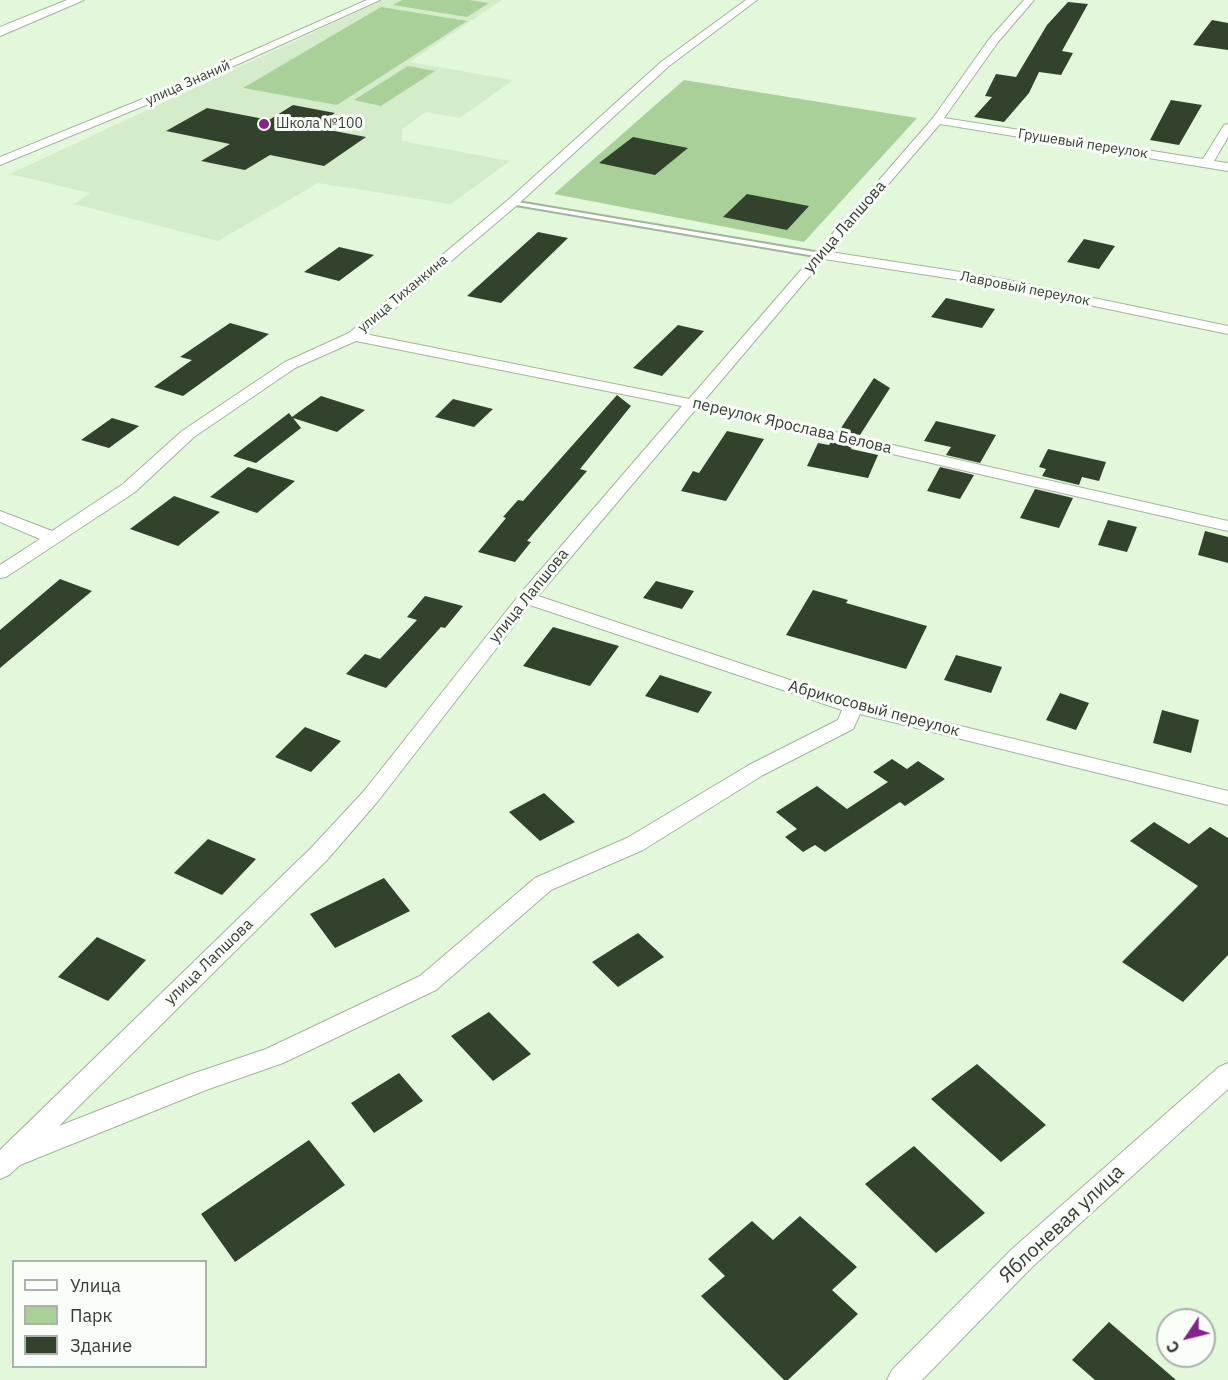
<!DOCTYPE html>
<html>
<head>
<meta charset="utf-8">
<style>
  body { margin:0 }
  #map { position:relative; width:1228px; height:1380px; overflow:hidden; background:#e3f7db; font-family:"IBM Plex Sans",sans-serif }
  canvas { display:block }
  .legend { position:absolute; left:12px; top:1260px; width:195px; height:108px; box-sizing:border-box; background:#fafef9; border:2px solid #acb1a9; margin:0; padding:8px 10px; list-style:none; font-size:18px; color:#363d32 }
  .legend li { display:flex; align-items:center; gap:12px; height:30px }
  .legend b { width:30px; border:2px solid #acb1a9 }
  .north { position:absolute; left:1156px; top:1308px; width:60px; height:60px; box-sizing:border-box; background:#fafef9; border:2px solid #acb1a9; border-radius:50%; rotate:235deg; font-size:16px; font-weight:700; line-height:24px; text-align:center; color:#363d32 }
  .north::after { content:''; display:block; margin:auto; width:21px; height:27px; background:#85228b; clip-path:polygon(50% 0,100% 100%,50% 72%,0 100%) }
</style>
</head>
<body>
<div id="map">
<canvas width="1228" height="1380"></canvas>
<ul class="legend">
<li><b style="height:8px;background:#fff"></b>Улица</li>
<li><b style="height:16px;background:#a9d099"></b>Парк</li>
<li><b style="height:16px;background:#33422c"></b>Здание</li>
</ul>
<div class="north">С</div>
</div>
<script>
const g = document.querySelector('canvas').getContext('2d');
g.lineJoin = 'round';
function fill(path, color) {
  g.fillStyle = color;
  g.fill(path, 'evenodd');
}
function stroke(path, color, width, dash) {
  g.strokeStyle = color;
  g.lineWidth = width;
  g.lineCap = dash ? 'butt' : 'round';
  g.setLineDash(dash || []);
  g.stroke(path);
}
function drawText(font, color, halo, rows, align = 'center') {
  g.font = font + ' "IBM Plex Sans",sans-serif';
  g.lineWidth = 6;
  g.setLineDash([]);
  g.textBaseline = 'middle';
  g.strokeStyle = halo;
  g.fillStyle = color;
  for (const [text, x, y, turn = 0] of rows) {
    g.save();
    g.translate(x, y);
    g.rotate((+turn || 0) * Math.PI / 180);
    g.textAlign = isNaN(turn) ? turn : align;
    if (halo) g.strokeText(text, 0, 0);
    g.fillText(text, 0, 0);
    g.restore();
  }
}
const built = new Path2D(`
  M383,0H502L410,62L513,80L460,118L426,112L402,129V141L510,161L451,204L318,183L218,241L74,204L90,193L10,174Z`);
const green = new Path2D(`
  M402,0H469L489,3L467,17L393,5Z
  M381,7L467,21L337,105L243,88Z
  M408,66L435,71L381,106L354,100Z
  M684,80L917,118L804,242L554,194Z`);
const building = new Path2D(`
  M1068,2L1088,4L1062,51L1073,53L1061,75L1039,72L1029,93L1004,122L974,117L992,97L985,96L996,74L1016,77L1047,25Z
  M1212,20L1228,23V50L1193,45Z
  M1171,100L1202,105L1179,145L1150,140Z
  M293,105L335,113L313,127L366,137L324,166L270,155L245,170L201,161L230,144L166,131L207,108L269,120Z
  M633,137L688,148L655,175L599,163Z
  M747,194L809,206L787,230L723,217Z
  M538,232L568,238L501,303L467,296Z
  M1084,239L1115,246L1099,269L1067,262Z
  M339,247L374,255L339,281L304,272Z
  M946,298L995,309L982,328L931,317Z
  M230,323L269,334L183,396L154,387L192,360L180,357Z
  M678,325L704,331L662,376L633,368Z
  M874,378L890,388L860,435L839,431Z
  M617,395L631,406L580,469L587,471L527,541L531,542L515,562L478,552L506,518L503,517L518,500L523,501Z
  M321,396L365,410L337,432L293,418L301,428L256,463L233,456L289,413L292,417Z
  M453,399L493,409L474,427L435,417Z
  M112,418L139,426L109,448L81,440Z
  M936,421L996,435L980,463L946,455L951,447L924,441Z
  M727,431L764,439L726,501L681,491L693,471L699,473Z
  M831,442L852,447L851,449L878,455L868,478L807,466L818,443L829,445Z
  M1048,449L1106,462L1099,481L1082,477L1079,485L1042,476L1046,469L1039,467Z
  M248,467L295,481L257,513L210,497Z
  M940,467L974,475L960,499L927,491Z
  M1035,489L1073,498L1059,528L1020,518Z
  M174,496L220,512L178,546L130,529Z
  M1108,520L1137,527L1127,552L1098,545Z
  M1205,531L1228,537V563L1198,555Z
  M60,579L92,591L0,668V630Z
  M656,581L694,591L682,609L643,598Z
  M813,590L848,600L846,603L927,626L906,669L786,635Z
  M425,596L463,606L445,628L441,627L386,688L346,674L365,654L380,659L417,620L407,617Z
  M553,627L619,646L590,686L523,666Z
  M956,655L1002,667L991,693L944,680Z
  M660,675L712,692L698,713L645,696Z
  M1060,693L1089,703L1076,730L1046,720Z
  M1162,710L1199,720L1191,753L1153,743Z
  M305,727L341,741L311,772L275,757Z
  M892,759L907,769L918,761L945,779L905,806L900,802L825,852L815,845L803,852L785,837L797,829L776,812L817,786L847,809L888,782L873,772Z
  M544,793L575,822L540,841L509,812Z
  M1154,822L1189,844L1210,827L1228,838V955L1183,1002L1122,962L1198,886L1130,841Z
  M208,839L256,859L222,895L174,873Z
  M384,878L410,911L335,948L310,914Z
  M638,933L664,957L618,987L592,962Z
  M97,937L146,960L108,1001L58,977Z
  M489,1012L531,1054L493,1081L451,1036Z
  M977,1064L1046,1125L1001,1162L931,1099Z
  M399,1073L423,1101L374,1133L351,1103Z
  M309,1140L345,1185L235,1262L201,1214Z
  M914,1146L985,1213L936,1253L865,1184Z
  M800,1216L857,1267L832,1290L858,1314L788,1380H784L701,1296L725,1276L708,1259L752,1221L773,1240Z
  M1109,1322L1176,1380H1095L1072,1360Z`);
const service = new Path2D(`
  M512,201L821,253L825,255L821,257L510,204L509,203Z`);
const minor = new Path2D(`
  M367,0H380L163,98L0,165V157L155,94Z
  M746,0H757L669,66L516,206L365,334L689,399L933,118L990,38L1024,0H1034L998,42L944,118L1203,159L1224,125L1228,124V137L1214,161L1228,163V171L940,124L830,252L993,277L1228,326V334L993,285L824,259L703,402L1228,521V531L696,409L538,596L841,697L1228,791V805L860,714L853,729L763,775L643,850L551,890L436,990L283,1063L206,1090L20,1165L9,1175L0,1179V1150L311,848L364,791L520,594L682,406L356,341L295,368L194,437L135,492L6,577L0,578V565L40,539L0,522V511L52,531L123,484L182,431L285,362L349,333L508,200L661,62ZM530,605L842,710L838,720L749,765L627,838L535,878L420,976L266,1049L189,1075L59,1126L327,860L378,801Z
  M1228,1063V1089L1032,1267L922,1380H887L892,1370L1012,1249L1219,1067Z`);
const tertiary = new Path2D(`
  M67,0H84L0,36V27Z`);
const markers = [
  [264,124,6,"#85228b"]
];
const farStreetnames = [
  ["улица Знаний",188,83,-24],
  ["Грушевый переулок",1083,144,9],
  ["Лавровый переулок",1025,289,11],
  ["улица Тиханкина",403,294,-40]
];
const farPoinames = [
  ["Школа №100",276,124]
];
const streetNames = [
  ["улица Лапшова",845,227,-49],
  ["переулок Ярослава Белова",792,426,13],
  ["улица Лапшова",529,596,-51],
  ["Абрикосовый переулок",874,709,15],
  ["улица Лапшова",209,962,-44]
];
const nearStreetnames = [
  ["Яблоневая улица",1062,1224,-43]
];
fill(built, '#d5eccb');
fill(green, '#a9d099');
fill(building, '#33422c');
stroke(service, '#a2b59a', 4);
stroke(minor, '#a2b59a', 2);
stroke(tertiary, '#a2b59a', 2);
fill(service, '#fff');
fill(minor, '#fff');
fill(tertiary, '#fff');
for (const [x, y, r, color] of markers) {
  const dot = new Path2D();
  dot.arc(x, y, r, 0, 2 * Math.PI);
  g.fillStyle = color;
  g.fill(dot);
  stroke(dot, '#fafef9', 2);
}
drawText('14px', '#363d32', '#fafef9', farStreetnames);
drawText('14px', '#363d32', '#fafef9', farPoinames, 'left');
drawText('16px', '#363d32', '#fafef9', streetNames);
drawText('20px', '#363d32', '#fafef9', nearStreetnames);
</script>
</body>
</html>
